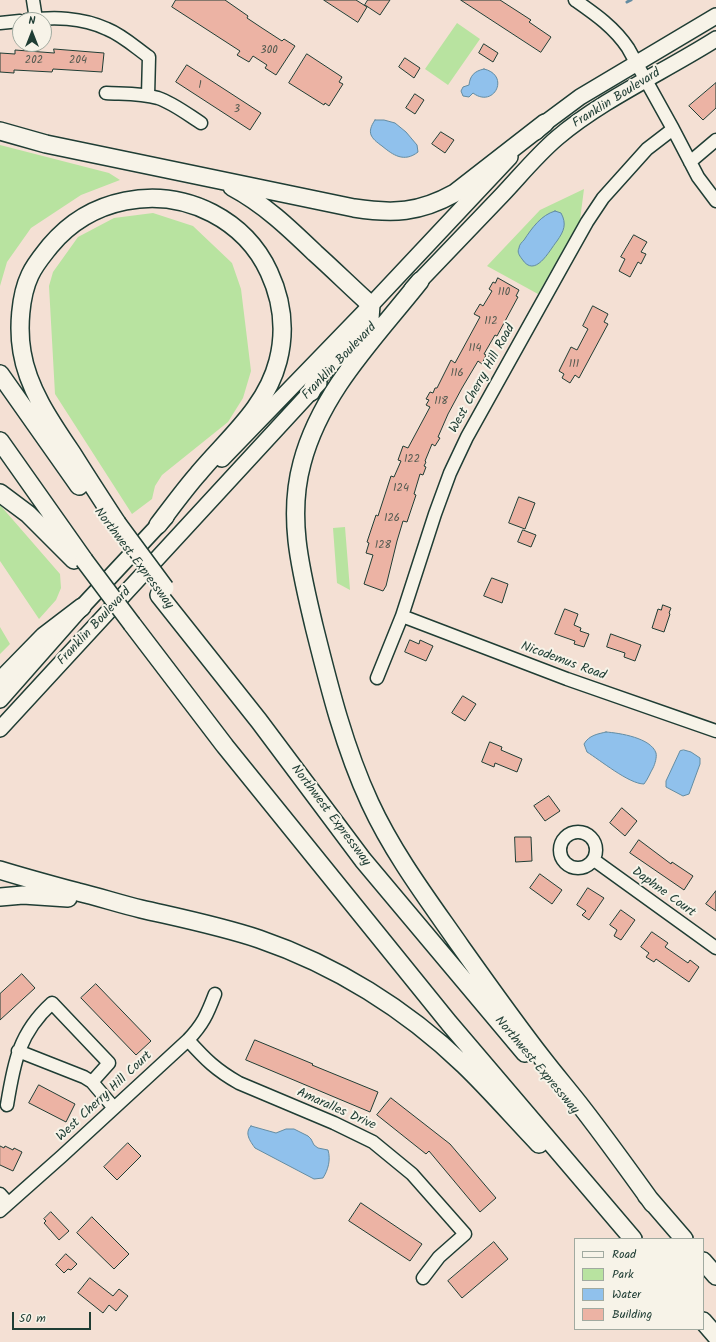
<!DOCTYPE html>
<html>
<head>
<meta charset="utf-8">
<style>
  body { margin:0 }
  #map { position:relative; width:716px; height:1342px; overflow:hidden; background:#f4e0d4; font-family:Kalam,sans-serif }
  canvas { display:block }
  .legend { position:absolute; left:574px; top:1238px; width:130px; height:92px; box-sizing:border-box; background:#f7f3e8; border:1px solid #a1aaa0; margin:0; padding:5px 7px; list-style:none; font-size:12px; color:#1f3d34 }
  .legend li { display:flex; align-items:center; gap:8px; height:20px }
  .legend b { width:20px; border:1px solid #a1aaa0 }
  .north { position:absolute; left:12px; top:12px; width:40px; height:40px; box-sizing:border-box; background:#f7f3e8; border:1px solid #a1aaa0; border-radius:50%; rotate:0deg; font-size:11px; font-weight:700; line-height:16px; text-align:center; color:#1f3d34 }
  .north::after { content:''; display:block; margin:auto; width:14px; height:18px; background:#1f3d34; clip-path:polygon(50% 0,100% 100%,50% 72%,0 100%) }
  .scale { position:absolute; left:12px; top:1312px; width:79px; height:18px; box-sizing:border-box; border:2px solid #1f3d34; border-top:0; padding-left:5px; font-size:12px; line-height:14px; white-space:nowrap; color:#1f3d34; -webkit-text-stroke:3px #f7f3e8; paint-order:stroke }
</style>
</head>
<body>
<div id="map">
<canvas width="716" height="1342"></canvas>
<ul class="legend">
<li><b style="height:5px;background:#f7f3e8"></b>Road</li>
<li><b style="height:11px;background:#b8e3a0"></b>Park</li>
<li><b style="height:11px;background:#90c1ec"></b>Water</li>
<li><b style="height:11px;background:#ecb3a4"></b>Building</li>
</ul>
<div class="north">N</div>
<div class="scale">50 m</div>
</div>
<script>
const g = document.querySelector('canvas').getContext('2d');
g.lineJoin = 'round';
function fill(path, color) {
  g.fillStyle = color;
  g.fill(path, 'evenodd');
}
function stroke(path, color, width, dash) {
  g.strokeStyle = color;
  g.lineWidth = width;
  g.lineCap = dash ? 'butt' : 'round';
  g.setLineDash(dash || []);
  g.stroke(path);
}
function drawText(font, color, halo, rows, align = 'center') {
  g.font = font + ' Kalam,sans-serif';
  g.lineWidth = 4;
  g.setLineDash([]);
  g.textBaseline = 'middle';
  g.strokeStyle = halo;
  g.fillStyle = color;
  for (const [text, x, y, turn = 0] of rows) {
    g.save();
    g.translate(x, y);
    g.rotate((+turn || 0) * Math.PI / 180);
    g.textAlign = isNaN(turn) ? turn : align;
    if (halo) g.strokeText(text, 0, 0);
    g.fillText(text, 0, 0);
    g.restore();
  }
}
const green = new Path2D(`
  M457,23L480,39L448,85L425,69Z
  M0,145L109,173L120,180L81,195L31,228L7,262L0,286Z
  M584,189L580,220L538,294L487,266L540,210Z
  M153,213L193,226L232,263L241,289L251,371L243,398L228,422L162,475L155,486L152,499L132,514L55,394L49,286L53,272L78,237L114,218Z
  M0,505L60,574L61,588L56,600L39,619L0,561Z
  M345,527L350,590L337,583L333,528Z
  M0,627L10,644L0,654Z`);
const water = new Path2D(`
  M484,69C511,75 494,109 473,93L469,97L463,96L461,91L463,87L469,85C470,76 474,71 484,69Z
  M375,120H384L395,123L406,132L417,145L418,152C404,163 393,155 382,146C371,138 366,133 375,120Z
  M555,211L561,213C567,224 564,231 557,241C549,251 535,279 522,259C519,255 517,252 519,248C519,245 522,242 524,240C532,228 541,215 555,211Z
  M606,732C620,733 651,738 656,753C657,757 655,764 653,768C650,773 648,779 644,784C629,784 600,760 587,752L584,744C589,735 598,734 606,732Z
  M684,750L691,752L700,758V764L689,794L683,796L666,787V781L680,751Z
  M251,1126L276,1133L286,1129H294L308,1136L311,1139L314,1145L318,1148L328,1150C331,1160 328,1170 323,1178L314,1179L255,1148C250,1141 244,1133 251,1126Z`);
const stream = new Path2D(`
  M627,2L631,0`);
const building = new Path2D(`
  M176,0H225L248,16L247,18L262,28L282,41L284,39L295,46L276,75L265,68L267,65L253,56L249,62L237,55L240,51L172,7Z
  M324,0H356L367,7L358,22Z
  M368,0H390L380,15L365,5Z
  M461,0H500L531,20L529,22L551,37L541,52Z
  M484,44L498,53L493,62L479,53Z
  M54,49L104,53L102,72L53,69L52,72L14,70V73L0,72V53L15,54V50L54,53Z
  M307,54L342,77L339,82L343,84L329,106L325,103L324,105L289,83Z
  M405,58L420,68L414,78L399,67Z
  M187,65L261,113L250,130L176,82Z
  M716,83V108L703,120L689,106Z
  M415,94L424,100L415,114L406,108Z
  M441,132L454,140L445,153L432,144Z
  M634,235L647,242L641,252L646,254L641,264L638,262L630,277L619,271L625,259L621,257Z
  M498,278L519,290L516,296L518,297L497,336L495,335L484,354L486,355L482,364L478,361L462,388L448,414L438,437L440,438L435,446L432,444L425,461L426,462L424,466L426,467L423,475L420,474L414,494L416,495L407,522L403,521L397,541L386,586L383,591L364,584L373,555L366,553L369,543L367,542L376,515L378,516L391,476L394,477L401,461L398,460L403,446L408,448L430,407L426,405L429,400L426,399L430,392L433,393L435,388H437L451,360L455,363L480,317L474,314L480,304L483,306L492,291L489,289L493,282L495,283Z
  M593,306L608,314L604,322L608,324L579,378L575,375L570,383L562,378L564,374L559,371L571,347L577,350L588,329L583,326Z
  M519,497L535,503L525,529L509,523Z
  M523,530L536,535L531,547L518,542Z
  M492,578L508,584L502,603L484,596Z
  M663,605L671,608L669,613L670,614L664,632L652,628L658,609L661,610Z
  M565,609L578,614L574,625L581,628L580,631L589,634L584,647L574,644L575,641L555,634Z
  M611,634L641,645L635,661L624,657L625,653L607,647Z
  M410,640L419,644L420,640L433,646L426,661L405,652Z
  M463,696L476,704L465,721L452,713Z
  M490,742L502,747L501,750L522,759L517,772L495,763L494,767L482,762Z
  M549,796L560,811L545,821L534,806Z
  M622,808L637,821L625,836L610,823Z
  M515,837H531L532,861L516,862Z
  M639,840L671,864L672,862L693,876L684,890L630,853Z
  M540,874L562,890L552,904L530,888Z
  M588,888L604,898L589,920L582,915L586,911L577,905Z
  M716,891V911L706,904Z
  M621,910L635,920L621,940L614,936L617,930L610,925Z
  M652,932L668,943L665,947L688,963L690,960L699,967L689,982L656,959L654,962L646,957L649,953L641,947Z
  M22,974L35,988L0,1020V994Z
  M96,984L151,1041L136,1055L81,998Z
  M255,1040L313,1064L312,1065L378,1092L370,1112L246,1060Z
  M39,1085L75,1104L66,1122L29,1103Z
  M391,1098L450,1144L496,1198L480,1212L429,1151L426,1154L377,1115Z
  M128,1143L141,1156L117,1180L104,1167Z
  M0,1146L4,1148L5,1146L13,1150L14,1148L22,1152L13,1171L0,1165Z
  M361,1203L422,1244L410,1261L349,1221Z
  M51,1212L69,1231L59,1240L44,1223L46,1221L44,1219Z
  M92,1217L129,1254L114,1269L77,1233Z
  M494,1242L508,1259L462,1298L448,1281Z
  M66,1254L77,1264L71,1270L68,1269L64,1273L56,1265Z
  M90,1278L113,1296L119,1289L128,1296L116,1311L109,1305L103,1313L78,1293Z`);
const minor = new Path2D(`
  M33,0L36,19
  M575,0C595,14 614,27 628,48L673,129L698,177L716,201
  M27,20C54,17 81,17 107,29C122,35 135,47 149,57L148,96
  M0,23L20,21
  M106,93C123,94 141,93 158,98C173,103 187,114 201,123
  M690,162L716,140
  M402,616L567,679L716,731
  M377,678L402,616L435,514L450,473L467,437L564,263L587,222L603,198L647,149L673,129
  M560 850a18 18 0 1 1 36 0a18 18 0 1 1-36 0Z
  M594,860L716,948
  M188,1040C205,1059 216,1070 239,1083L334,1123L373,1142L412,1174L465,1234L439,1257L423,1278
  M18,1051L84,1077L92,1082L114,1108
  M7,1105C14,1062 19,1033 52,1003L109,1063L92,1082
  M0,1194L8,1203
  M0,1211L62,1156L188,1040C203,1024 207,1015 215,994`);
const major = new Path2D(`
  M536,132L545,123L580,97L716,16
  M412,289C442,258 472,226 502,195C520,176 537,155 557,138C603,99 664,72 716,39
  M222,459L371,305L510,157
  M0,700L82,607L166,517
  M0,729L319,383`);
const highway = new Path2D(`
  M0,131L46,144L354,208C393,214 419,213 455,193L545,123
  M232,187C264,204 289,228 315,253C334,270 352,288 371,305L370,319L366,326L321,374L315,382L311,392
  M420,281C375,338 321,391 302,463C287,518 301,571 314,626C329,686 344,747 370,803C394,855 429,901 461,947C488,985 515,1023 543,1059C556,1076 570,1092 583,1109C607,1140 630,1172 653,1204
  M0,374L79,486
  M0,441L84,560
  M0,493L28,514L74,560
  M117,523C102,500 87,477 72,453C51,422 28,389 22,352C18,329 20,296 30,275C35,264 43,255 50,246C90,198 157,185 212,213C237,226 257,246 269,272C282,300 286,330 278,361C266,408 228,438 198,474C184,490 171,508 158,525
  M159,595L259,721L363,860L525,1053
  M132,624L225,746L449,1023L633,1239
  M0,681L44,636L82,607
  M0,870C26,878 52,885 78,892C99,897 120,904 141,909C180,918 220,926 259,939C335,965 406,1009 464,1065C490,1090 514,1118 539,1144
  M0,897L23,895L68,898
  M646,1195L684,1239
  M703,1261L716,1276
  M703,1321L716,1336`);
const highwayBridge = new Path2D(`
  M117,523L165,588
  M84,560L132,624`);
const numberNames = [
  ["300",269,51],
  ["202",34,61],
  ["204",78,61],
  ["1",200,86],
  ["3",237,110],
  ["110",504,293],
  ["112",491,322],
  ["114",475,349],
  ["111",574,365],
  ["116",457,374],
  ["118",441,402],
  ["122",412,460],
  ["124",401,489],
  ["126",392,519],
  ["128",383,546]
];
const streetNames = [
  ["Franklin Boulevard",617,99,-32],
  ["Franklin Boulevard",340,362,-46],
  ["West Cherry Hill Road",483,379,-61],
  ["Northwest Expressway",133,559,53],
  ["Franklin Boulevard",95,627,-47],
  ["Nicodemus Road",563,662,20],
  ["Northwest Expressway",330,816,53],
  ["Daphne Court",663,893,36],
  ["Northwest Expressway",536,1066,50],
  ["West Cherry Hill Court",105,1097,-43],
  ["Amaralles Drive",336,1110,24]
];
fill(green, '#b8e3a0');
fill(water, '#90c1ec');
stroke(water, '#638ca2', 1);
stroke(stream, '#638ca2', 3);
fill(building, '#ecb3a4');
stroke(building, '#1f3d34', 1);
stroke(minor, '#1f3d34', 15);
stroke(major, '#1f3d34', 18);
stroke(highway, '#1f3d34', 20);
stroke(minor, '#f7f3e8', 12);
stroke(major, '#f7f3e8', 15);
stroke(highway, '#f7f3e8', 17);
stroke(highwayBridge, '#1f3d34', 20, []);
stroke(highwayBridge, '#f7f3e8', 17);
drawText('11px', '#525a50', null, numberNames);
drawText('13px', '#1f3d34', '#f7f3e8', streetNames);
</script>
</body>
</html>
